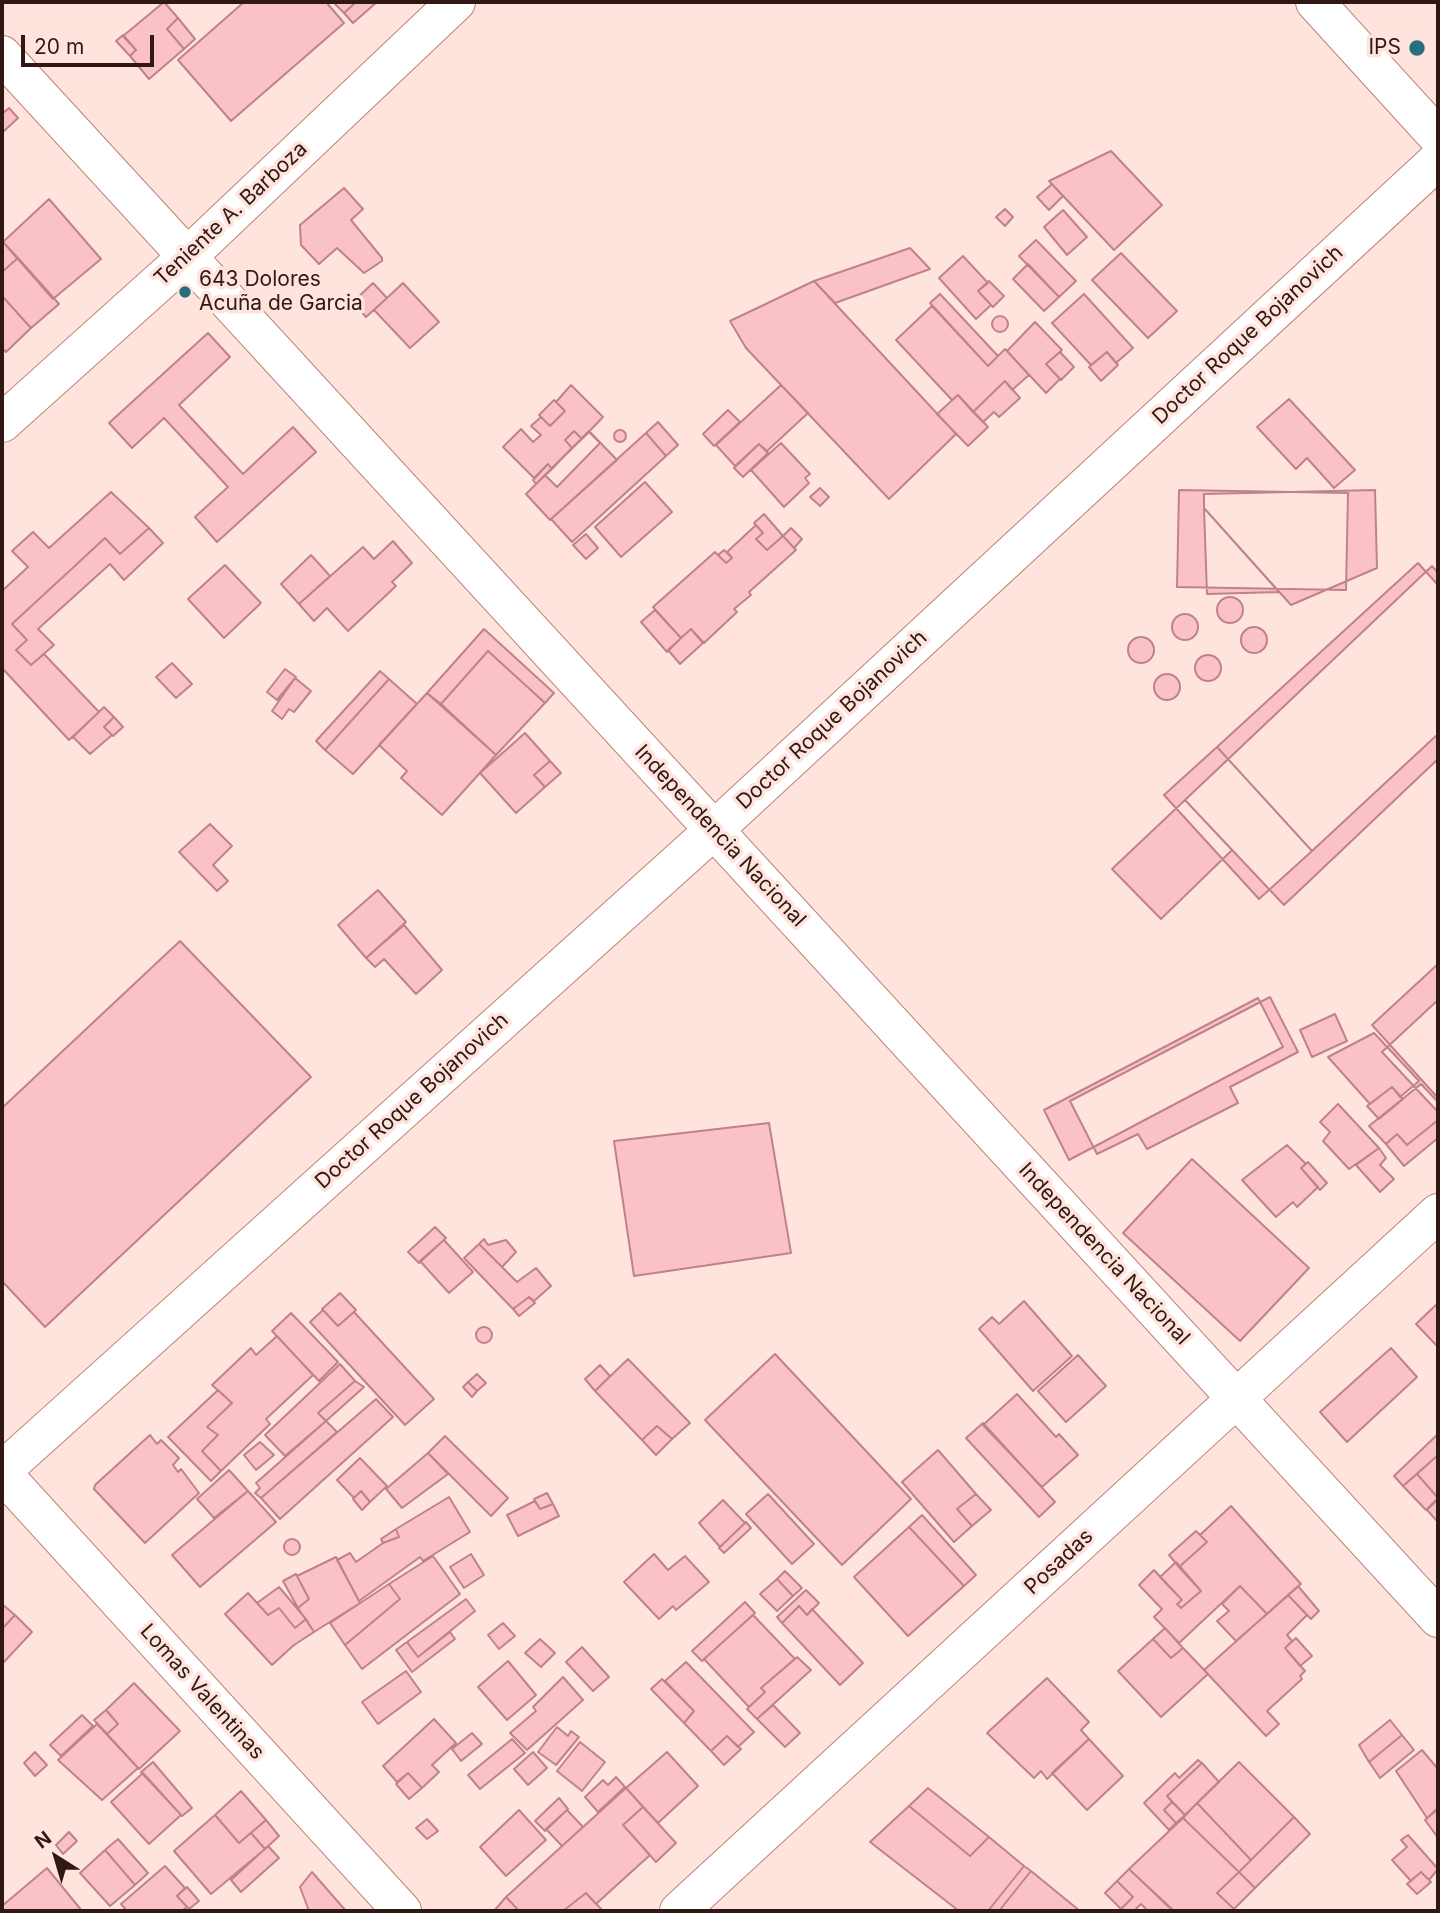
<!DOCTYPE html>
<html>
<head>
<meta charset="utf-8">
<style>
  body { margin:0 }
  #map { position:relative; width:1440px; height:1913px; overflow:hidden; background:#ffe4de; font-family:Inter,sans-serif }
  canvas { display:block }
  .frame { position:absolute; inset:0; border:4px solid #301914; pointer-events:none }
  .north { position:absolute; left:21px; top:1822px; width:70px; height:70px; -webkit-text-stroke:5px #ffe4de; paint-order:stroke; rotate:323deg; font-size:19px; font-weight:700; line-height:28px; text-align:center; color:#301914 }
  .north::after { content:''; display:block; margin:auto; width:24px; height:32px; background:#301914; clip-path:polygon(50% 0,100% 100%,50% 72%,0 100%) }
  .scale { position:absolute; left:21px; top:35px; width:133px; height:32px; box-sizing:border-box; border:4px solid #301914; border-top:0; padding-left:9px; font-size:21px; line-height:24px; white-space:nowrap; color:#301914; -webkit-text-stroke:5px #ffe4de; paint-order:stroke }
</style>
</head>
<body>
<div id="map">
<canvas width="1440" height="1913"></canvas>
<div class="frame"></div>
<div class="north">N</div>
<div class="scale">20 m</div>
</div>
<script>
const g = document.querySelector('canvas').getContext('2d');
g.lineJoin = 'round';
function fill(path, color) {
  g.fillStyle = color;
  g.fill(path, 'evenodd');
}
function stroke(path, color, width, dash) {
  g.strokeStyle = color;
  g.lineWidth = width;
  g.lineCap = dash ? 'butt' : 'round';
  g.setLineDash(dash || []);
  g.stroke(path);
}
function drawText(font, color, halo, rows, align = 'center') {
  g.font = font + ' Inter,sans-serif';
  g.lineWidth = 7;
  g.setLineDash([]);
  g.textBaseline = 'middle';
  g.strokeStyle = halo;
  g.fillStyle = color;
  for (const [text, x, y, turn = 0] of rows) {
    g.save();
    g.translate(x, y);
    g.rotate((+turn || 0) * Math.PI / 180);
    g.textAlign = isNaN(turn) ? turn : align;
    if (halo) g.strokeText(text, 0, 0);
    g.fillText(text, 0, 0);
    g.restore();
  }
}
const building = new Path2D(`
  M164,2L178,18L167,29L184,49L149,79L130,56L136,50L123,36Z
  M244,2H326L344,23L231,121L178,60Z
  M333,2H356L344,13Z
  M356,2H377L353,23L344,13Z
  M178,18L195,39L184,49L167,29Z
  M123,35L136,50L130,56L116,41Z
  M9,108L18,118L2,133V114Z
  M1111,151L1162,205L1114,250L1049,181Z
  M1052,184L1063,196L1049,210L1037,197Z
  M344,188L363,209L351,220L382,258V261L364,273L337,248L319,264L301,245L300,225Z
  M49,199L101,259L53,299L3,242Z
  M1005,209L1013,217L1005,226L996,217Z
  M1063,210L1087,237L1067,255L1044,227Z
  M1036,240L1076,281L1059,297L1019,256Z
  M2,241L18,258L2,272Z
  M910,248L930,269L835,303L814,281Z
  M1121,253L1177,311L1148,338L1092,280Z
  M963,256L988,283L978,291L991,305L976,319L939,278Z
  M18,258L59,304L31,328L2,296V272Z
  M1028,264L1059,297L1044,311L1013,279Z
  M814,281L956,434L889,499L746,348L730,321Z
  M989,281L1004,296L993,307L978,291Z
  M373,283L387,298L366,317L353,302Z
  M403,283L439,322L410,348L374,310Z
  M940,294L998,356L988,366L930,303Z
  M1084,294L1133,348L1116,363L1107,352L1091,365L1052,323Z
  M2,296L31,328L6,352L2,348Z
  M932,306L988,366L1005,349L1029,375L1012,390L1005,381L973,412L958,395L952,400L896,340Z
  M992 324a8 8 0 1 1 16 0a8 8 0 1 1-16 0Z
  M1035,322L1062,350L1046,364L1060,379L1046,393L1007,351Z
  M208,333L230,357L179,405L243,474L293,427L316,452L217,542L195,517L228,487L164,418L132,448L109,423Z
  M1060,352L1074,367L1061,380L1046,364Z
  M1107,352L1118,365L1101,381L1089,367Z
  M1005,381L1020,398L999,417L994,412L983,422L973,412Z
  M571,385L603,417L582,439L574,431L565,440L572,448L552,469L548,464L534,478L503,447L521,429L533,442L541,435L531,426L541,417L550,426L565,411L556,402Z
  M781,385L808,413L767,451L759,444L735,466L716,445Z
  M958,395L988,427L968,446L937,414Z
  M1289,399L1355,470L1334,488L1307,458L1296,469L1257,427Z
  M554,400L565,411L550,426L539,415Z
  M728,410L740,422L714,446L703,434Z
  M658,422L678,445L666,456L646,433Z
  M614 436a6 6 0 1 1 12 0a6 6 0 1 1-12 0Z
  M574,431L582,439L572,448L565,440Z
  M589,431L617,460L550,520L526,494Z
  M589,432L600,443L557,487L545,475Z
  M646,433L666,456L572,542L551,519Z
  M781,443L810,474L805,478L809,483L784,507L751,470Z
  M759,444L768,453L743,477L734,468Z
  M548,464L552,469L536,484L533,480Z
  M645,482L672,512L621,557L595,527Z
  M820,488L829,497L820,506L810,497Z
  M1179,490L1348,493L1346,590L1177,587Z
  M1375,490L1377,568L1291,605L1204,508V494Z
  M111,492L149,528L120,554L105,538L12,624L27,640L16,650L31,665L44,654L99,712L69,740L2,668V591L28,567L12,551L33,532L49,548Z
  M1204,508L1279,592L1207,594Z
  M764,514L783,536L767,550L756,539L763,533L754,523Z
  M756,525L763,533L756,539L767,550L783,536L796,550L749,592L751,595L734,609L737,612L704,643L691,629L681,638L653,607L715,552L726,563L732,558L727,552Z
  M149,528L163,543L124,580L110,564L38,629L54,645L31,665L16,650L27,640L12,624L105,538L120,554Z
  M791,528L802,539L794,548L783,536Z
  M586,534L598,548L586,559L573,545Z
  M393,541L412,563L392,582L396,586L348,631L327,608L314,621L299,604L363,547L374,559Z
  M724,550L732,558L726,563L718,555Z
  M311,555L330,576L299,604L281,584Z
  M1418,563L1438,585V734L1312,851L1217,747Z
  M225,565L261,603L224,638L188,599Z
  M1432,566L1438,573V759L1284,905L1185,800Z
  M1217 610a13 13 0 1 1 26 0a13 13 0 1 1-26 0Z
  M655,610L681,638L667,652L641,622Z
  M1172 627a13 13 0 1 1 26 0a13 13 0 1 1-26 0Z
  M1241 640a13 13 0 1 1 26 0a13 13 0 1 1-26 0Z
  M484,629L554,693L545,703L488,651L441,704L427,693Z
  M691,629L703,643L680,664L668,650Z
  M1128 650a13 13 0 1 1 26 0a13 13 0 1 1-26 0Z
  M488,651L545,703L496,755L441,704Z
  M1195 668a13 13 0 1 1 26 0a13 13 0 1 1-26 0Z
  M172,663L192,684L176,698L156,677Z
  M285,669L296,677L277,700L267,692Z
  M380,671L389,679L325,750L316,741Z
  M1154 687a13 13 0 1 1 26 0a13 13 0 1 1-26 0Z
  M295,678L311,691L294,712L289,709L282,719L272,711Z
  M389,679L417,704L353,774L325,750Z
  M427,693L496,755L442,815L401,778L407,771L379,745Z
  M104,707L114,717L104,727L112,735L90,754L73,737Z
  M114,717L123,727L113,736L104,727Z
  M525,733L550,761L534,775L545,787L516,813L480,773Z
  M1217,747L1312,851L1259,899L1164,795Z
  M550,761L561,773L545,787L534,775Z
  M1185,800L1232,850L1161,919L1112,869Z
  M210,824L232,846L213,865L228,881L217,891L179,852Z
  M378,890L406,922L366,958L338,925Z
  M404,925L442,970L416,994L384,959L375,967L366,958Z
  M180,941L311,1077L45,1327L2,1281V1108Z
  M1438,964V1098L1372,1025Z
  M1270,997L1298,1052L1230,1087L1238,1103L1147,1149L1138,1134L1097,1154L1070,1101Z
  M1258,998L1283,1047L1069,1160L1044,1110Z
  M1438,1000V1112L1382,1052Z
  M1335,1014L1347,1041L1312,1057L1300,1030Z
  M1374,1033L1419,1081L1400,1097L1392,1087L1370,1104L1328,1057Z
  M1421,1084L1438,1102V1120L1407,1145L1397,1134L1386,1144L1369,1126Z
  M1392,1087L1403,1099L1379,1119L1367,1106Z
  M1338,1104L1379,1148L1349,1169L1323,1141L1330,1132L1320,1122Z
  M1438,1120V1138L1404,1166L1386,1144L1397,1134L1407,1145Z
  M769,1123L791,1253L634,1276L614,1141Z
  M1287,1145L1306,1164L1301,1168L1318,1187L1297,1207L1293,1202L1276,1217L1242,1180Z
  M1379,1148L1386,1158L1380,1165L1394,1179L1380,1192L1356,1165Z
  M1192,1159L1309,1268L1240,1341L1123,1233Z
  M1308,1162L1327,1183L1320,1190L1301,1168Z
  M435,1227L446,1238L419,1263L408,1252Z
  M484,1239L488,1245L506,1240L516,1252L502,1267L479,1244Z
  M444,1240L473,1272L449,1293L420,1261Z
  M479,1244L517,1282L536,1268L551,1286L534,1301L529,1297L513,1309L464,1258Z
  M340,1293L356,1310L338,1326L322,1309Z
  M529,1297L535,1303L519,1316L513,1309Z
  M1024,1301L1072,1356L1033,1391L979,1329L992,1317L999,1324Z
  M1438,1303V1347L1416,1324Z
  M323,1310L338,1326L354,1312L434,1399L405,1425L310,1322Z
  M291,1313L338,1362L319,1381L272,1331Z
  M476 1335a8 8 0 1 1 16 0a8 8 0 1 1-16 0Z
  M277,1336L313,1375L266,1419L270,1424L221,1471L202,1451L218,1435L207,1427L232,1403L212,1385L251,1348L256,1355Z
  M1391,1348L1417,1377L1347,1442L1320,1412Z
  M775,1354L911,1499L842,1565L705,1420Z
  M1078,1355L1106,1386L1066,1422L1038,1391Z
  M628,1359L690,1423L672,1439L657,1426L642,1440L595,1391Z
  M340,1364L355,1381L318,1413L326,1421L285,1456L265,1435Z
  M600,1365L610,1376L595,1391L585,1379Z
  M477,1374L486,1383L477,1391L468,1382Z
  M355,1381L364,1387L326,1421L318,1413Z
  M468,1382L477,1391L472,1397L463,1387Z
  M218,1390L232,1403L207,1427L218,1435L202,1451L221,1471L211,1481L168,1437Z
  M1017,1394L1056,1437L1059,1434L1078,1455L1042,1487L983,1425Z
  M376,1399L393,1417L280,1519L261,1498Z
  M326,1421L337,1432L261,1498L255,1493L260,1488L256,1483Z
  M983,1423L1055,1502L1039,1517L966,1438Z
  M657,1426L672,1439L656,1455L642,1440Z
  M1438,1434V1455L1403,1486L1394,1476Z
  M150,1435L157,1444L161,1440L179,1458L173,1465L178,1472L181,1469L199,1493L145,1543L94,1489L95,1485Z
  M445,1436L508,1498L491,1516L428,1453Z
  M260,1442L274,1455L256,1470L244,1455Z
  M938,1450L976,1494L957,1509L972,1526L954,1542L902,1482Z
  M428,1453L448,1474L402,1508L386,1489Z
  M1438,1455V1498L1417,1474Z
  M360,1458L387,1486L370,1502L361,1491L354,1498L337,1480Z
  M229,1470L248,1491L214,1518L197,1499Z
  M1417,1474L1438,1498L1426,1510L1403,1486Z
  M248,1491L276,1522L200,1587L172,1555Z
  M361,1491L370,1502L362,1510L353,1499Z
  M547,1493L553,1504L540,1509L534,1499Z
  M768,1494L814,1544L792,1564L746,1514Z
  M976,1494L991,1510L972,1526L957,1509Z
  M449,1497L470,1532L423,1561L420,1557L359,1601L337,1560L350,1553L356,1562L383,1543L399,1537L396,1529Z
  M1438,1499V1522L1427,1510Z
  M723,1500L745,1523L720,1547L699,1523Z
  M535,1501L540,1509L553,1504L559,1516L518,1536L507,1515Z
  M1231,1506L1301,1584L1267,1614L1240,1586L1179,1643L1154,1617L1162,1609L1139,1585L1154,1570L1182,1600L1177,1604L1181,1608L1201,1591L1179,1567L1207,1542L1200,1535Z
  M922,1515L976,1575L964,1586L909,1527Z
  M746,1522L751,1528L724,1553L719,1548Z
  M909,1527L964,1586L908,1636L854,1577Z
  M396,1529L399,1537L383,1543L381,1539Z
  M1196,1531L1207,1542L1179,1567L1169,1555Z
  M284 1547a8 8 0 1 1 16 0a8 8 0 1 1-16 0Z
  M471,1554L484,1575L464,1588L450,1567Z
  M654,1554L668,1570L685,1556L709,1582L676,1610L673,1606L659,1619L624,1582Z
  M433,1556L460,1594L362,1669L345,1645L400,1599L389,1584Z
  M336,1557L360,1603L314,1632L298,1608L309,1599L297,1576Z
  M1176,1562L1201,1591L1181,1608L1177,1604L1182,1600L1160,1577Z
  M785,1571L802,1588L793,1596L777,1579Z
  M296,1574L309,1599L298,1608L283,1581Z
  M777,1579L793,1596L777,1611L760,1594Z
  M389,1584L400,1599L345,1645L330,1623Z
  M1240,1586L1267,1614L1236,1641L1217,1621L1229,1611L1222,1604Z
  M1298,1586L1319,1611L1311,1619L1288,1595Z
  M279,1587L306,1619L295,1628L279,1608L268,1615L257,1603Z
  M806,1590L819,1603L807,1615L799,1606L782,1623L777,1617Z
  M248,1593L268,1615L279,1608L295,1628L306,1619L314,1632L294,1645L272,1665L225,1614Z
  M1288,1595L1307,1615L1287,1635L1292,1641L1285,1648L1305,1671L1300,1676L1302,1679L1267,1711L1279,1724L1266,1736L1204,1670Z
  M466,1599L475,1611L418,1657L407,1642Z
  M745,1602L755,1613L702,1661L692,1651Z
  M2,1604L15,1615L2,1629Z
  M799,1606L807,1615L812,1609L863,1663L840,1685L782,1623Z
  M15,1615L32,1632L3,1663L2,1629Z
  M753,1615L795,1659L761,1688L765,1692L749,1707L704,1659Z
  M503,1623L515,1636L499,1649L488,1635Z
  M1165,1628L1183,1648L1171,1658L1153,1639Z
  M450,1632L455,1639L412,1672L396,1650L407,1642L418,1657Z
  M1296,1638L1312,1656L1300,1666L1285,1648Z
  M540,1639L555,1653L541,1667L525,1653Z
  M1153,1639L1171,1658L1183,1648L1208,1674L1161,1717L1118,1671Z
  M582,1647L609,1677L593,1691L566,1662Z
  M797,1657L811,1670L757,1719L747,1709L765,1692L761,1688Z
  M508,1661L536,1695L507,1720L478,1687Z
  M686,1662L754,1732L738,1747L727,1736L711,1751L684,1723L694,1711L665,1681Z
  M406,1671L421,1692L378,1724L362,1702Z
  M563,1677L583,1700L527,1750L510,1733L536,1711L533,1707Z
  M1047,1678L1089,1722L1081,1730L1089,1739L1047,1779L1041,1771L1034,1778L987,1733Z
  M662,1679L694,1711L684,1723L651,1689Z
  M134,1683L180,1731L139,1769L107,1734L118,1724L106,1710Z
  M773,1705L800,1733L785,1747L757,1719Z
  M106,1710L118,1724L107,1734L94,1720Z
  M82,1715L93,1726L61,1756L50,1745Z
  M434,1719L456,1743L432,1765L439,1772L422,1788L408,1773L397,1782L383,1766Z
  M1390,1720L1402,1735L1369,1762L1359,1745Z
  M97,1724L138,1768L102,1800L58,1760Z
  M557,1727L568,1736L571,1731L579,1737L556,1765L538,1752Z
  M472,1733L482,1744L461,1761L452,1749Z
  M1402,1735L1414,1750L1380,1778L1369,1762Z
  M727,1736L741,1749L724,1765L711,1751Z
  M512,1739L525,1753L480,1789L468,1775Z
  M1089,1739L1123,1776L1087,1810L1052,1773Z
  M580,1742L605,1762L582,1791L557,1771Z
  M1422,1750L1438,1769V1808L1427,1818L1396,1771Z
  M35,1752L47,1765L35,1776L24,1763Z
  M533,1752L547,1768L528,1785L514,1769Z
  M667,1752L698,1786L658,1823L626,1788Z
  M1198,1760L1202,1763L1167,1796L1172,1802L1164,1810L1176,1823L1169,1830L1144,1803L1175,1773L1179,1778Z
  M153,1762L192,1808L182,1816L141,1772Z
  M1239,1762L1294,1817L1251,1860L1197,1803Z
  M1202,1763L1219,1782L1185,1815L1167,1796Z
  M143,1773L181,1815L149,1844L111,1802Z
  M408,1773L422,1788L409,1799L396,1784Z
  M616,1777L625,1787L598,1812L585,1797L603,1780L608,1785Z
  M626,1788L643,1807L623,1825L650,1855L596,1904L586,1893L563,1911H519L506,1897Z
  M928,1788L989,1837L970,1856L909,1806Z
  M241,1791L266,1820L239,1843L215,1815Z
  M559,1798L568,1809L545,1831L535,1821Z
  M1172,1802L1185,1815L1176,1823L1164,1810Z
  M1197,1803L1251,1860L1239,1872L1183,1818Z
  M909,1806L970,1856L989,1837L1024,1866L988,1911H959L870,1842Z
  M643,1807L676,1843L656,1862L623,1825Z
  M1438,1809V1838L1425,1820Z
  M519,1810L546,1840L506,1876L480,1847Z
  M567,1810L583,1827L562,1846L546,1829Z
  M215,1815L239,1843L251,1833L265,1849L211,1894L174,1851Z
  M1294,1817L1310,1834L1255,1888L1239,1872Z
  M1183,1818L1239,1872L1217,1893L1234,1909L1231,1911H1173L1129,1869Z
  M427,1819L438,1831L427,1839L416,1828Z
  M266,1820L279,1836L265,1849L251,1833Z
  M69,1832L77,1841L63,1854L56,1845Z
  M1408,1835L1438,1869L1429,1880L1421,1872L1411,1881L1392,1860L1407,1847L1401,1840Z
  M118,1839L148,1873L135,1885L105,1850Z
  M268,1846L279,1858L241,1892L231,1880Z
  M105,1850L135,1885L110,1906L80,1873Z
  M165,1866L185,1888L177,1896L187,1907L182,1911H127L121,1904Z
  M1024,1866L1031,1871L999,1911H988Z
  M47,1868L82,1911H2V1906Z
  M1129,1869L1174,1911H1148L1141,1904L1134,1911H1123L1121,1909L1133,1897L1117,1881Z
  M1031,1871L1080,1911H999Z
  M312,1872L346,1911H309L300,1887Z
  M1239,1872L1255,1888L1234,1909L1217,1893Z
  M1421,1872L1431,1882L1417,1894L1407,1884Z
  M1117,1881L1133,1897L1121,1909L1105,1893Z
  M187,1887L199,1901L189,1909L177,1896Z
  M586,1893L603,1911H563Z
  M506,1897L519,1911H494Z`);
const minor = new Path2D(`
  M1315,2L1438,137
  M2,55L1438,1618
  M2,423L187,257L456,2
  M2,1471L714,830L1438,160
  M2,1473L402,1911
  M679,1911L1438,1213`);
const markers = [
  [1417,48,9,"#286f7c"],
  [185,292,7,"#286f7c"]
];
const poiNames = [
  ["IPS",1401,48],
  ["643 Dolores",199,280,"left"],
  ["Acuña de Garcia",199,304,"left"]
];
const streetNames = [
  ["Teniente A. Barboza",231,214,-43],
  ["Doctor Roque Bojanovich",1248,335,-43],
  ["Doctor Roque Bojanovich",832,720,-43],
  ["Independencia Nacional",720,836,47],
  ["Doctor Roque Bojanovich",412,1101,-42],
  ["Independencia Nacional",1104,1254,47],
  ["Posadas",1059,1562,-43],
  ["Lomas Valentinas",202,1692,48]
];
fill(building, '#fac2c7');
stroke(building, '#c08289', 2);
stroke(minor, '#be8276', 40);
stroke(minor, '#fff', 38);
for (const [x, y, r, color] of markers) {
  const dot = new Path2D();
  dot.arc(x, y, r, 0, 2 * Math.PI);
  g.fillStyle = color;
  g.fill(dot);
  stroke(dot, '#ffe4de', 2.5);
}
drawText('21px', '#301914', '#ffe4de', poiNames, 'right');
drawText('21px', '#301914', '#ffe4de', streetNames);
</script>
</body>
</html>
